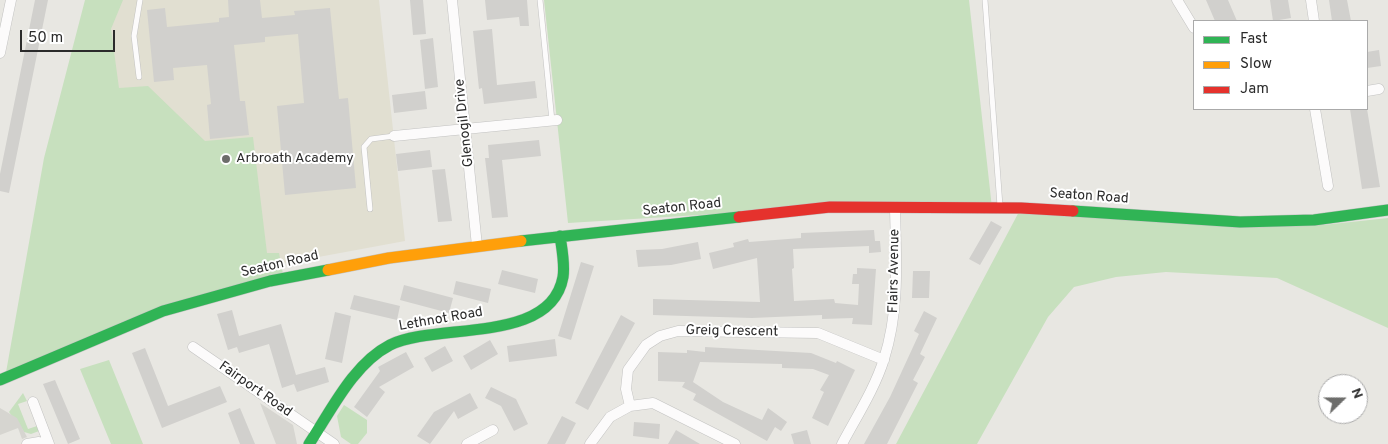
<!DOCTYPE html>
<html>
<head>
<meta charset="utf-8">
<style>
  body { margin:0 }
  #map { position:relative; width:1388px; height:444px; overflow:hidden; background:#e8e7e2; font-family:Overpass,sans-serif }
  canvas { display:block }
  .legend { position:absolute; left:1193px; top:20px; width:175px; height:90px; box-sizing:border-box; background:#fff; border:1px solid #aaa; margin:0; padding:6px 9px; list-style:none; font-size:15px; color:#2b2b2b }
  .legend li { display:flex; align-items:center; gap:10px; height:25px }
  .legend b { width:25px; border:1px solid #aaa }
  .north { position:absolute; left:1318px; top:374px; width:50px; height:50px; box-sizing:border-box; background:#fff; border:1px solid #aaa; border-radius:50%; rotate:68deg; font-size:14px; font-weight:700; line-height:20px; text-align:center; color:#2b2b2b }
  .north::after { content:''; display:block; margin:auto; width:18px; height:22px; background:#6d6d6b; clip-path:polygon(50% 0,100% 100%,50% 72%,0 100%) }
  .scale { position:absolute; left:20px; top:30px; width:95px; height:22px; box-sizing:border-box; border:2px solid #2b2b2b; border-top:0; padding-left:6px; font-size:15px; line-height:18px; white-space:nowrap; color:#2b2b2b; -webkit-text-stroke:4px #fff; paint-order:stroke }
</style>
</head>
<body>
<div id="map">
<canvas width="1388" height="444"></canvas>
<ul class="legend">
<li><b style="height:6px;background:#30b455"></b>Fast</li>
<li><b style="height:6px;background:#ff9f0a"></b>Slow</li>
<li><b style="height:6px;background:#e5322d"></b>Jam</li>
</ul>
<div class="north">N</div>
<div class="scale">50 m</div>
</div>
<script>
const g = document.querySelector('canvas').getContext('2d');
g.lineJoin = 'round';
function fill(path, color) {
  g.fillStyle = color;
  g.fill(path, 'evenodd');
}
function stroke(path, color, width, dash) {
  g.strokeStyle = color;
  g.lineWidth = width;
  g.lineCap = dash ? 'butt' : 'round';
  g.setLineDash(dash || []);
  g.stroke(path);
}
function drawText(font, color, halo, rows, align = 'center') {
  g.font = font + ' Overpass,sans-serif';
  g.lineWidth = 4;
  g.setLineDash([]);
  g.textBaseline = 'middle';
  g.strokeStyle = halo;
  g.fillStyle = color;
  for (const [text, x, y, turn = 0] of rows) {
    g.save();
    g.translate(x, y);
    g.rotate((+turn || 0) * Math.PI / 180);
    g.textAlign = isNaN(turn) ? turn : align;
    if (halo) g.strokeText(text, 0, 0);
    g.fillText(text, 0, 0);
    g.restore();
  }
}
const education = new Path2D(`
  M85,0H379L405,241L286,263L182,294Z`);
const green = new Path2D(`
  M85,0H123L111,29L119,88L148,86L205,141L253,137L267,253H279L284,279L163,311L5,378L44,158Z
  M544,0H969L992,208L830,207L568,223Z
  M1021,208L1323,225L1388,218V328L1277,278L1166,272L1116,277L1074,287L1048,317L977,444H896Z
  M109,360L143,444H111L80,369Z
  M23,393L27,401L18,404L28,429L37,426L39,431L31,434L24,432L9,412Z
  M344,405L367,420V433L358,444H351L341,437L337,416Z`);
const plaza = new Path2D(`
  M260,403L293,425L297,444H276Z
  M0,408L17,418L27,437L22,439L18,428L0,435Z`);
const building = new Path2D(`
  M35,0H48L9,193L0,191V174Z
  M228,0H260L262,18L295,15L294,11L330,8L339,99L348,98L356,188L285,195L277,106L304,103L298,34L265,37V42L234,45L240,101H245L249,135L210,139L207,105L211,104L207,65L173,68L174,80L154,82L147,10L165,8L167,27L219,22V18L229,17Z
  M410,0H423L426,34L413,35Z
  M485,0H527L529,26H520L519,17L487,20Z
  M1206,0H1228L1237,21H1215Z
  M1270,0H1288L1291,18L1273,21Z
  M1329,0H1347L1351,21H1332Z
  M492,29L497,85L535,81L537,98L484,104L482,88L479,89L473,31Z
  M433,38L438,87L425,89L420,40Z
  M1379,50L1381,66L1367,68V52Z
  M425,91L427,109L394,113L392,95Z
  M1350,109H1367L1380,187L1362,189Z
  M539,140L541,156L502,160L508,217L492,218L485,158H489L488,145Z
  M430,150L432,167L398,171L396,154Z
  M445,169L452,221L438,222L432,170Z
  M991,221L1002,227L980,265L969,259Z
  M874,230L875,241H880L881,252L869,253V246L793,249L794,268L792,269L794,301L834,299L835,303L858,305L859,284H852L853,274H857V268L876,269L872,325L852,324L853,318L822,319V315L752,318L653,315V299L760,302L757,258L713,269L709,253L734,247L733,243L748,239L749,242L801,238V233Z
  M698,242L701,259L671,265L638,267L636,250L662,249Z
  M581,262L594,266L571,340L558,336Z
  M502,270L538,279L535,293L498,284Z
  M913,271H930L929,298H912Z
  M456,281L491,289L488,303L453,294Z
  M404,285L453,298L449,313L400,300Z
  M354,295L400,306L397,320L350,309Z
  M232,310L239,336L281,324L296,375L325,367L329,382L297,392L294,384L282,388L269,344L239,353L237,347L228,350L217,314Z
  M924,311L937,318L920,354L925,357L913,380L918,383L887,444H864L890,397L919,334L914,331Z
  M335,312L351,316L342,363L325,359Z
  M621,315L635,323L588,410L575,403Z
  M555,339L557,356L509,362L507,346Z
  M490,340L498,354L471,370L463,356Z
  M445,346L453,361L432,372L424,358Z
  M705,347L811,353L836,363L837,361L855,370L828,426L812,418L824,392L820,390L829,375L813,369L782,368V364L700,362L693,382L723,402L762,420L768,408L787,422L781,431L775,427L767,441L693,400L696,394L682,387L685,382L658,381V352L687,353V350L705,352Z
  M145,348L168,406L220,386L227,402L162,428L132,353Z
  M406,352L414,367L379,387L385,392L367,417L354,407L380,371L378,367Z
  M55,380L80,439L68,444L43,384Z
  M491,387L516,399L528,424L514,431L501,406L485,398Z
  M470,393L478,408L458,419L454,411L430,444L417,436L434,412Z
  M240,408L255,444H240L228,413Z
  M562,416L576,423L565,444H547Z
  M634,422L660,424L659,439L633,436Z
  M676,430L700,444H668Z
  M807,430L811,444H794L791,434Z`);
const lane = new Path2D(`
  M540,0L552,121
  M985,0L1000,206
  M139,77L134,36L140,0
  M370,209L364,147L371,139L394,136`);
const street = new Path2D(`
  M452,0L477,246
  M1177,0L1194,28
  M1311,0L1314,21
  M0,53L11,0
  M1367,91L1379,89
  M1315,109L1328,186
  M394,136L557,120
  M193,347L334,444
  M33,402L49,444
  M630,406L626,389L628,370L646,345L660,336L678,331L818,333L884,360
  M27,444L39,442L43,444
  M467,444L493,430
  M590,444L610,417L630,406L653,403L735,444
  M842,444C857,416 875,388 884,359C900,309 896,259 895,208`);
const fast = new Path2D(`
  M1073,211L1240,222L1314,220L1388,210
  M521,241L739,217
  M0,380L163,311L270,281L328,270
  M309,444C331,411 353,364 390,345C436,322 551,345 563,277C565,264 562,250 560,236`);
const slow = new Path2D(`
  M328,270L389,258L521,241`);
const jam = new Path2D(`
  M739,217L830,207L1021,208L1073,211`);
const markers = [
  [226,159,5,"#6d6d6b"]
];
const streetNames = [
  ["Glenogil Drive",465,123,-96],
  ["Seaton Road",1089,197,4],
  ["Seaton Road",682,208,-6],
  ["Seaton Road",280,265,-13],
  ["Flairs Avenue",895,271,-89],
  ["Lethnot Road",441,320,-10],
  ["Greig Crescent",732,332,1],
  ["Fairport Road",255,390,35]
];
const poiNames = [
  ["Arbroath Academy",236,159]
];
fill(education, '#e1dfd1');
fill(green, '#c7e0be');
fill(plaza, '#d6d5d0');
fill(building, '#d1d0cd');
stroke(lane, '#c2c2c1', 6);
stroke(street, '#c2c2c1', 11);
stroke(fast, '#c2c2c1', 12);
stroke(slow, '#c2c2c1', 12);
stroke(jam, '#c2c2c1', 12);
stroke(lane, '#fcfbfb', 5);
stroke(street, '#fcfbfb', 10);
stroke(fast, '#30b455', 11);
stroke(slow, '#ff9f0a', 11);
stroke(jam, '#e5322d', 11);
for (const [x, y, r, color] of markers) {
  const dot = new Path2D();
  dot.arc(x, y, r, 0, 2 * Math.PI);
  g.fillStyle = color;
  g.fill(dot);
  stroke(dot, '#fff', 2);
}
drawText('14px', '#2b2b2b', '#fff', streetNames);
drawText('14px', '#2b2b2b', '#fff', poiNames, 'left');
</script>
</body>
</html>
